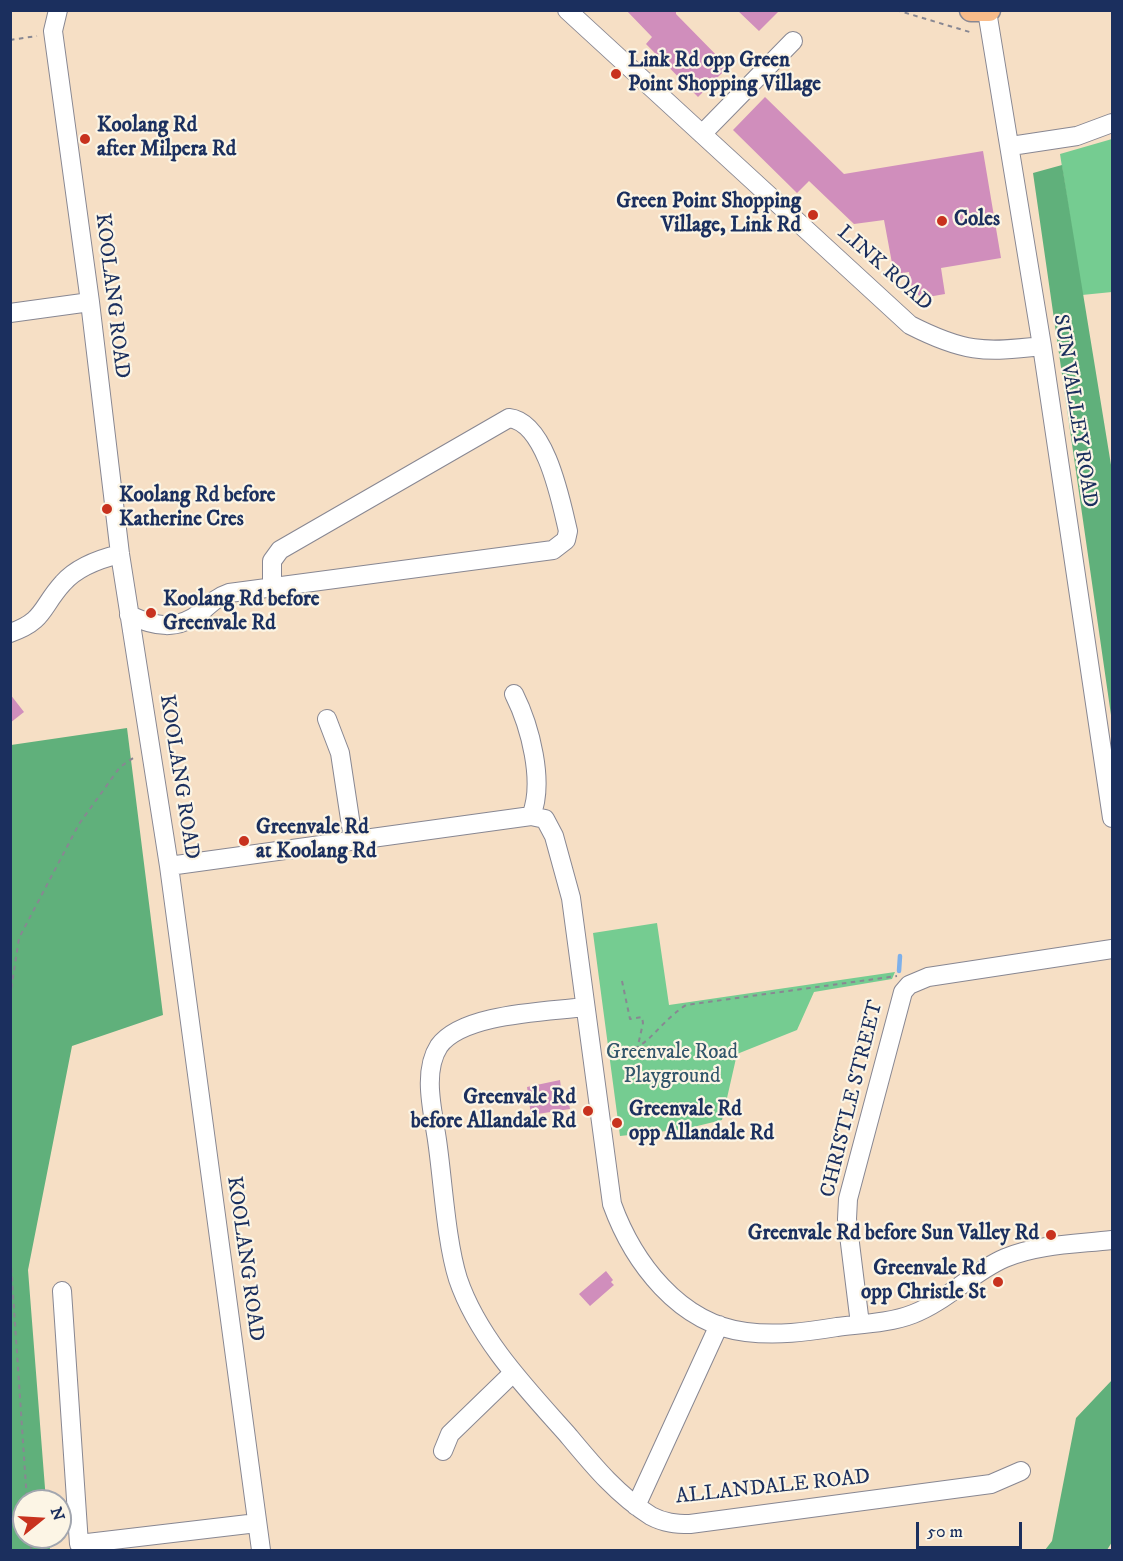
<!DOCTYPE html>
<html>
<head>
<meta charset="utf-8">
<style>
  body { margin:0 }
  #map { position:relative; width:1123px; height:1561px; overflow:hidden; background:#f6dfc5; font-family:"IM FELL DW Pica",serif }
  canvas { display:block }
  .frame { position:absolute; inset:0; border:12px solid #1b2f5e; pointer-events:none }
  .north { position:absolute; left:12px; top:1489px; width:60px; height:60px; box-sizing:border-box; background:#fcf5e5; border:2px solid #a2a6af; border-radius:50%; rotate:72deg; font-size:16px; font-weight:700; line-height:24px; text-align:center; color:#1b2f5e }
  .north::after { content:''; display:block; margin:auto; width:21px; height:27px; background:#c8321e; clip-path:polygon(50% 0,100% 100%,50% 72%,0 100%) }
  .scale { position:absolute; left:916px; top:1522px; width:106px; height:27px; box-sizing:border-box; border:3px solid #1b2f5e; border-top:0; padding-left:8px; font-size:18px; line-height:21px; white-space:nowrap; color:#1b2f5e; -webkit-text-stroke:4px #fcf5e5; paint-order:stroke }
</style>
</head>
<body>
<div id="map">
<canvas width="1123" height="1561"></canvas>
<div class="frame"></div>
<div class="north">N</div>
<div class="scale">50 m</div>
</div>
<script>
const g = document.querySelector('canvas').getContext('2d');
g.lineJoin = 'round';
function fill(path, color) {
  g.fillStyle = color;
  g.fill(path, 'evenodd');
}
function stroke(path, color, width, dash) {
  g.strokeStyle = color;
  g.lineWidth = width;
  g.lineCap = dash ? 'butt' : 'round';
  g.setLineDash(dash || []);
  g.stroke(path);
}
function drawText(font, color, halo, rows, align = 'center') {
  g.font = font + ' "IM FELL DW Pica",serif';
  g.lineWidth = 4.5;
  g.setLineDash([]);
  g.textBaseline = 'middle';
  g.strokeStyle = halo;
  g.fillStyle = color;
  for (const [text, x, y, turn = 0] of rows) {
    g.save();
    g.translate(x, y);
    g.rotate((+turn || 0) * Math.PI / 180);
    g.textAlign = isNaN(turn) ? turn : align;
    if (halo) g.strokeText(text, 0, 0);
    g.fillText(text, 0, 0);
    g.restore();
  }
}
const green = new Path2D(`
  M1112,139V292L1082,295L1060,154Z
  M657,923L669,1005L895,972L892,979L814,992L797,1030L737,1054L722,1120L685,1129L620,1136L593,933Z`);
const forest = new Path2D(`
  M1062,165L1112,471V722L1033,173Z
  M127,728L163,1015L72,1046L28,1270L46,1501H24V1537H49L50,1550H11V745Z
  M1112,1380V1542L1107,1550H1045L1052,1541L1076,1418Z`);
const stream = new Path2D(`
  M899,971L900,956`);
const building = new Path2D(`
  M626,10H676V14L728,67L698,97L646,44L652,37Z
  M737,10H780L759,31Z
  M765,97L844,174L983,151L1001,258L941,268L945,294L922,298L912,290L909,272L894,274L884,220L854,224L809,181L797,193L733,130Z
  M10,694L24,712L10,723Z
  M560,1080L562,1095L567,1094L570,1109L531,1115L527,1087Z
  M606,1271L613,1280L611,1282L614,1285L590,1306L579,1294Z`);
const path = new Path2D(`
  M896,10L973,33
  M10,40L37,36
  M622,981L630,1019L642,1017L643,1023L637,1050
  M10,997L19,938L79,824L120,767L136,756
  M609,1057C651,1050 654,1026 686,1005L897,976
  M10,1250L27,1501
  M30,1537L31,1550`);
const minor = new Path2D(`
  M58,10L53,31L90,302L120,554L169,866L261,1550
  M567,10L910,325C963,352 983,353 1042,346
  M987,11L1042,346L1112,818
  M702,134L793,41
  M1011,146L1077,136L1112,123
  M10,313L90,302
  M129,615C156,627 177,631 201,612C210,604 217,597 229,593L553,550L566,540L568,531C561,502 546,422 509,418L280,550L272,561V586
  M10,633C45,621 41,607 63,583C77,567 99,559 120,554
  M514,694C530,726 545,782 531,816
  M327,719L340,753L353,839
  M169,866L531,816L545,819L554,836L571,898L612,1204C633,1262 679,1324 746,1332C777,1336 806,1332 837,1327C861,1324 890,1323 913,1314C947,1301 972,1272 1005,1258C1038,1244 1078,1244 1112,1240
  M585,1007C547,1012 463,1013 439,1046C422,1072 433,1112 437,1140C443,1181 446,1241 458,1279C478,1338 526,1388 567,1434C592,1464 617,1495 651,1516C664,1523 676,1524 690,1524L991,1484L1021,1471
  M62,1291L79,1544L257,1523
  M860,1324L847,1219L848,1199L903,992L909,985L928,977L1112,949
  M443,1451L450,1434L513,1373
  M636,1506L719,1325`);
const major = new Path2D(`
  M971,10H989`);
const markers = [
  [616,74,6,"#c8321e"],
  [85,139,6,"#c8321e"],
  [813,215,6,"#c8321e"],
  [942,221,6,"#c8321e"],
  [107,509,6,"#c8321e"],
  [151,613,6,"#c8321e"],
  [244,841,6,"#c8321e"],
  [588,1111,6,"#c8321e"],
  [617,1123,6,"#c8321e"],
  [1051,1235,6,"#c8321e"],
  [998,1282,6,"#c8321e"]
];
const poiNames = [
  ["Link Rd opp Green",628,62],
  ["Point Shopping Village",628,86],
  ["Koolang Rd",97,127],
  ["after Milpera Rd",97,151],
  ["Green Point Shopping",801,203,"right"],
  ["Village, Link Rd",801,227,"right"],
  ["Coles",954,221],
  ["Koolang Rd before",119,497],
  ["Katherine Cres",119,521],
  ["Koolang Rd before",163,601],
  ["Greenvale Rd",163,625],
  ["Greenvale Rd",256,829],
  ["at Koolang Rd",256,853],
  ["Greenvale Rd",576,1099,"right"],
  ["before Allandale Rd",576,1123,"right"],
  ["Greenvale Rd",629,1111],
  ["opp Allandale Rd",629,1135],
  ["Greenvale Rd before Sun Valley Rd",1039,1235,"right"],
  ["Greenvale Rd",986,1270,"right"],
  ["opp Christle St",986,1294,"right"]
];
const streetNames = [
  ["LINK ROAD",884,269,41],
  ["KOOLANG ROAD",111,296,83],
  ["SUN VALLEY ROAD",1074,411,81],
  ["KOOLANG ROAD",178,777,81],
  ["CHRISTLE STREET",853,1099,-76],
  ["KOOLANG ROAD",244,1259,82],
  ["ALLANDALE ROAD",773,1488,-6]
];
const parkNames = [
  ["Greenvale Road",672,1054],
  ["Playground",672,1078]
];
fill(green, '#75cc91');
fill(forest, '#60b07b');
stroke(stream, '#7eb0ea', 4.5);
fill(building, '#d08ebc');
stroke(minor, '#888792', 20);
stroke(major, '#888792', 25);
stroke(path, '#888792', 2, [4.5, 4.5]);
stroke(minor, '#fff', 18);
stroke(major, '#f9bc8a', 22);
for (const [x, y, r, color] of markers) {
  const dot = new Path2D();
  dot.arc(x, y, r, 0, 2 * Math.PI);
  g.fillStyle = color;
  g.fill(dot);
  stroke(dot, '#fcf5e5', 2);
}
drawText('bold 21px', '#1b2f5e', '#fcf5e5', poiNames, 'left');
drawText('21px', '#1b2f5e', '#fcf5e5', streetNames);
drawText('21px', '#32566b', '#fcf5e5', parkNames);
</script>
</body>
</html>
